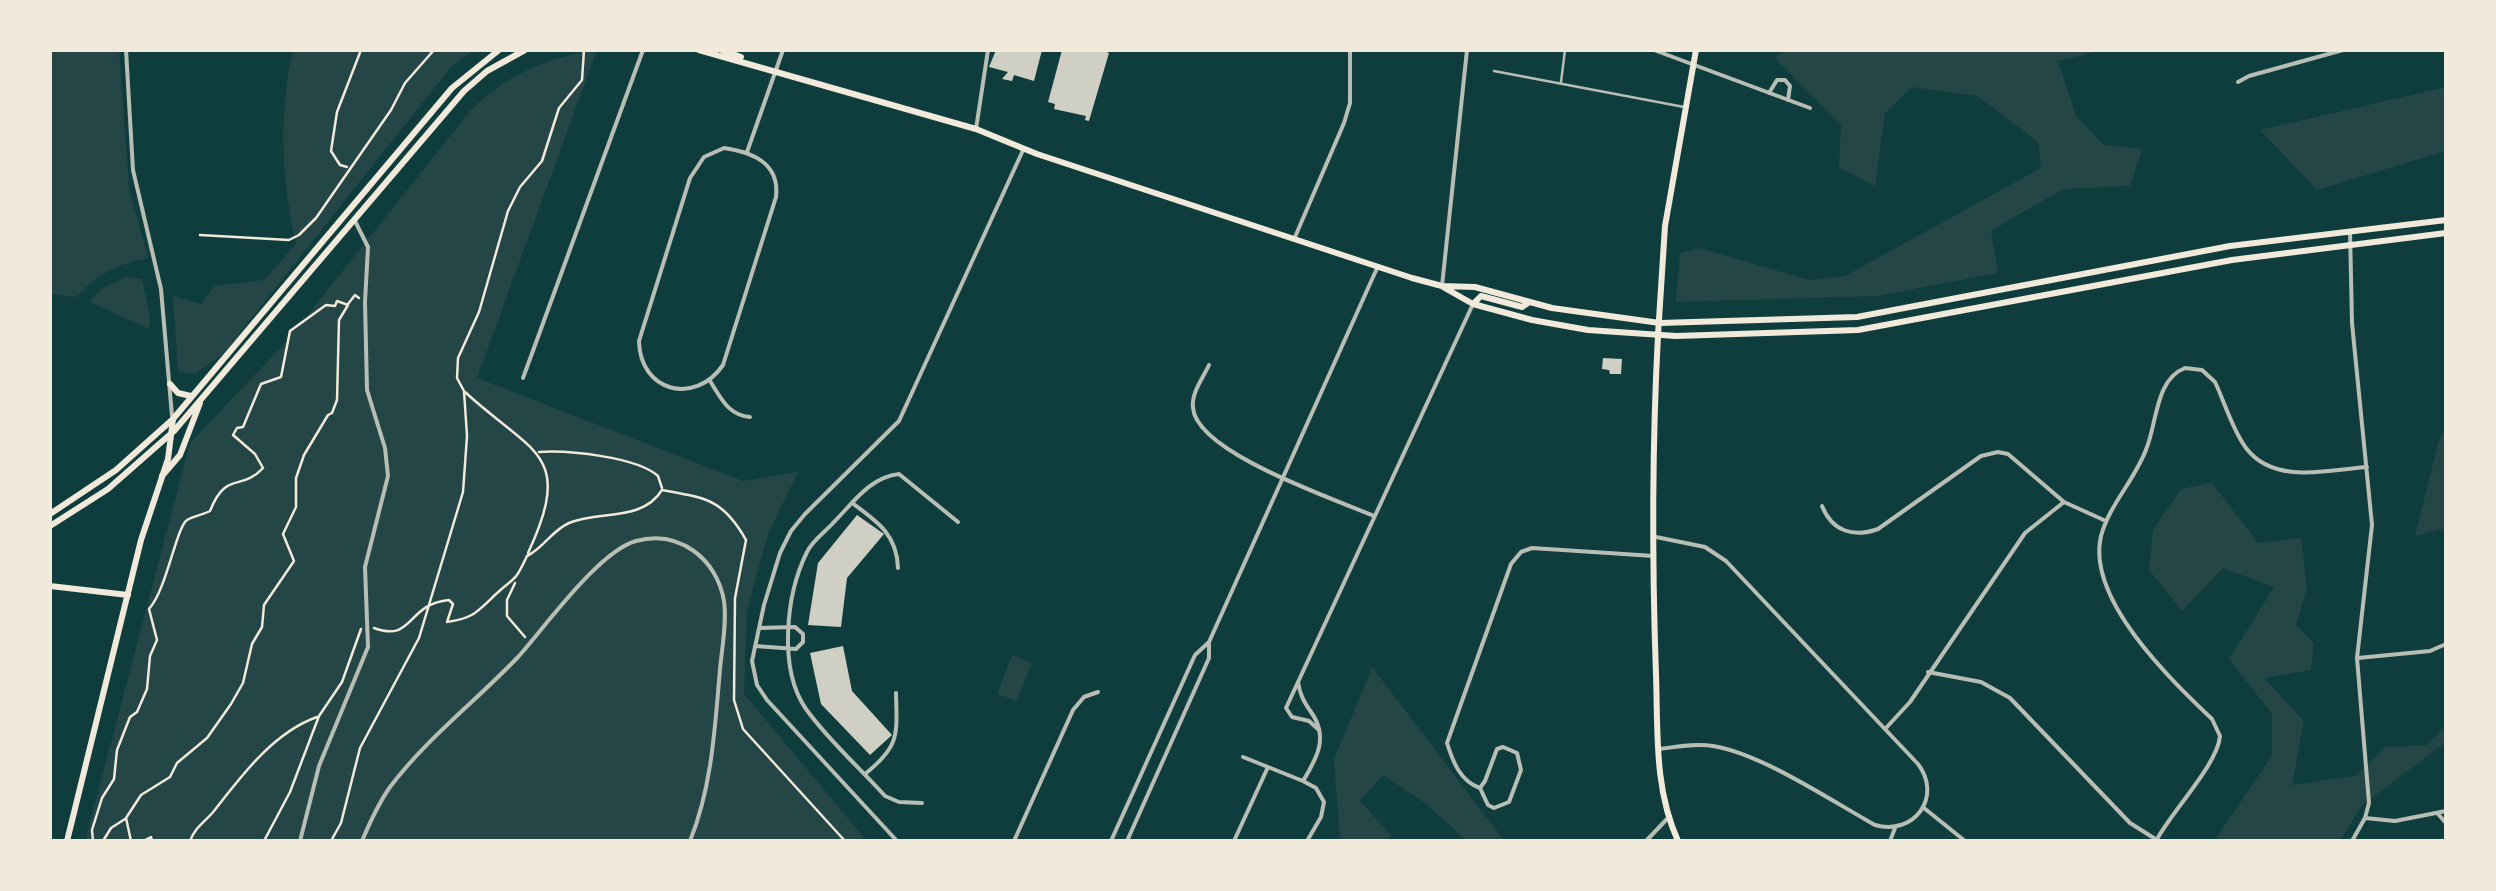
<!DOCTYPE html>
<html>
<head>
<meta charset="utf-8">
<style>
  body { margin:0 }
  #map { position:relative; width:2496px; height:891px; overflow:hidden; background:#0f3d3e; font-family:Jost,sans-serif }
  canvas { display:block }
  .frame { position:absolute; inset:0; border:52px solid #f1e9da; pointer-events:none }
</style>
</head>
<body>
<div id="map">
<canvas width="2496" height="891"></canvas>
<div class="frame"></div>
</div>
<script>
const g = document.querySelector('canvas').getContext('2d');
g.lineJoin = 'round';
function fill(path, color) {
  g.fillStyle = color;
  g.fill(path, 'evenodd');
}
function stroke(path, color, width, dash) {
  g.strokeStyle = color;
  g.lineWidth = width;
  g.lineCap = dash ? 'butt' : 'round';
  g.setLineDash(dash || []);
  g.stroke(path);
}
const green = new Path2D(`
  M50,50H119L129,188L148,258C117,264 97,274 77,297L50,294Z
  M293,50H474L451,67L224,353L195,374L178,371L173,296L201,304L214,286L264,280L296,244C282,182 278,113 293,50Z
  M597,50L477,378L743,481L798,472L768,534L747,611L744,694L867,841H85L190,443L287,341L290,331L299,326L470,111C508,74 545,58 597,50Z
  M1786,50H2104L2058,61L2076,116L2104,145L2142,149L2130,186L2063,189L1991,231L1998,273L1876,296L1676,302L1680,253L1699,248L1809,280L1845,276L2041,168L2038,142L1977,96L1912,87L1885,113L1875,186L1839,167L1841,125L1775,58Z
  M2446,87V151L2317,190L2260,130Z
  M127,277L142,279L150,316L149,329L90,302L102,288Z
  M2446,427V528L2415,536L2439,440Z
  M2212,483L2258,543L2301,538L2307,588L2296,625L2314,643L2311,670L2264,678L2304,721L2292,785L2355,776L2385,747L2427,745L2446,725V742L2362,805L2340,841H2214L2272,756V714L2229,659L2274,587L2223,568L2182,611L2149,570L2153,530L2181,489Z
  M1012,655L1032,663L1017,701L997,694Z
  M1372,667L1490,822L1505,841H1467L1424,802L1383,775L1360,801L1392,836L1385,841H1340L1334,760Z`);
const building = new Path2D(`
  M996,50H1042L1034,81L1014,75L1012,81L1002,79L1008,72L989,67Z
  M1062,50H1102L1109,53L1089,121L1085,120L1086,116L1054,109L1055,104L1048,102Z
  M1603,358L1622,359L1621,374H1610L1609,370L1602,369Z
  M857,515L884,534L847,578L841,627L808,625L818,563Z
  M843,646L852,691L892,735L870,755L821,704L810,653Z`);
const path = new Path2D(`
  M479,50H482
  M347,167L340,165L331,151L337,112L361,50
  M200,235L289,240L299,235L316,218L391,110L405,83L434,50
  M348,304L355,295L359,298
  M465,392C532,454 575,452 528,553
  M539,452C568,450 637,457 658,476L662,488
  M515,583L507,600V616L525,637
  M374,628C414,643 406,604 449,600L453,604L447,622C474,618 477,612 496,594C515,576 514,584 527,556C544,548 551,531 569,523C600,510 642,522 662,490C706,498 723,499 746,540L735,598L734,700L743,729L845,841
  M93,841L92,830L102,798L114,779L117,750L130,717L137,712L147,689L150,656L157,640L149,609C167,589 176,528 187,520C193,516 203,515 210,511C226,470 241,492 263,468L255,454L233,435L237,428L243,427L261,384L281,377L290,331L326,305L335,306L337,301L348,305L339,320L337,400L332,413L328,415L304,455L296,478V507L283,534L294,561L264,605L262,627L252,644L243,683L231,704L207,738L177,763L170,777L141,795L126,818L131,841
  M103,841L111,828L125,819
  M143,841L151,837L152,841
  M190,841C195,827 205,822 214,811C241,776 274,732 317,717
  M264,841L290,792L319,716L342,682L361,629
  M331,841L341,823L360,748L419,638L463,492L467,436L464,391L457,378L458,358L479,312L508,211L520,187L542,161L559,108L582,80L584,50`);
const service = new Path2D(`
  M1494,71L1684,107
  M1561,82L1565,50`);
const minor = new Path2D(`
  M126,50L133,170L161,289L172,416
  M1654,50L1810,108
  M2238,82L2249,76L2343,50
  M1769,93L1777,80H1785L1790,86L1788,100
  M976,129L988,50
  M724,148C752,152 780,163 776,197L723,365C695,406 640,392 639,341L690,178L704,157Z
  M747,152L783,50
  M2350,231L2352,323L2372,525L2357,658L2369,803L2365,818L2352,841
  M1295,237L1344,123L1350,103V50
  M1442,286L1467,50
  M1209,365C1203,378 1191,393 1193,408C1197,453 1335,499 1374,516
  M523,378L643,50
  M710,381C721,398 728,415 750,417
  M852,503C878,522 897,535 898,568
  M1822,506C1832,531 1853,538 1878,529L1981,456L1998,452L2008,454L2064,502L2106,521
  M1656,537L1705,547L1726,561L1918,764C1943,797 1914,836 1875,825C1830,800 1762,754 1713,746C1695,743 1676,747 1659,749
  M755,646L796,649L803,642V634L795,627L759,628
  M2358,658L2430,651L2446,644
  M1928,672L1981,682L2010,698L2130,823L2157,840
  M1886,728L1910,702L2025,533L2064,502
  M1319,730L1309,721L1292,717L1286,708L1473,304
  M1243,757L1268,767
  M865,774C900,746 897,735 896,693
  M1303,781L1316,788L1324,802L1321,817L1307,841
  M1480,788L1485,781L1497,749L1503,747L1517,753L1521,770L1509,802L1494,808L1488,805L1480,788C1460,781 1453,762 1447,743L1511,564L1521,552L1532,548L1654,556
  M922,803L899,802L885,796C860,768 828,740 806,709C778,669 786,594 807,552C812,541 825,532 833,523C853,503 870,477 899,474L958,522
  M1924,808L1965,841
  M2438,814L2446,823
  M2365,818L2395,821L2446,811
  M300,841L319,766L368,647L365,567L388,476L385,448L367,390L365,302L368,247L355,221
  M362,841C370,822 378,804 390,787C427,738 476,701 518,657C545,627 599,551 636,541C679,529 717,559 724,601C727,623 722,647 720,669C715,727 712,787 690,841
  M897,841L767,700L757,685L752,661L764,605L780,553L791,531L805,514L899,421L1024,148
  M1014,841L1073,710L1084,697L1098,692
  M1111,841L1195,655L1209,642
  M1127,841L1209,658V642L1378,266
  M1234,841L1268,767L1303,781C1317,758 1329,737 1311,712C1304,702 1300,695 1298,682
  M1646,841L1667,819
  M1890,841L1895,828
  M2156,841C2171,812 2218,764 2220,736L2212,719C2171,680 2086,599 2101,536C2110,503 2136,479 2147,447C2157,421 2156,379 2185,368L2202,370L2215,382C2225,403 2232,429 2246,448C2274,485 2328,470 2367,467`);
const secondary = new Path2D(`
  M1658,335C1652,448 1652,562 1656,675C1658,732 1654,788 1678,841
  M67,841L141,540L168,459L173,419`);
const primary = new Path2D(`
  M699,50L976,129L1037,154L1412,278L1442,286L1475,287L1552,308L1660,323L1857,317L2230,246L2446,220
  M722,50L741,57
  M1443,287L1473,304L1532,320L1588,330L1676,336L1858,330L2232,260L2446,233
  M1473,304L1481,296L1522,307L1528,303
  M1658,335L1665,226L1696,50
  M170,384L178,393L191,396
  M162,476L180,455L200,403
  M50,514L116,470L173,419L452,88L499,50
  M50,526L108,489L174,431L464,91L487,71L525,50
  M50,586L128,595`);
fill(green, '#244646');
fill(building, '#cfcfc3');
stroke(path, '#f1e9da', 2.5);
stroke(service, '#b8beb3', 2.5);
stroke(minor, '#b8beb3', 4);
stroke(secondary, '#f1e9da', 6);
stroke(primary, '#f1e9da', 6);
</script>
</body>
</html>
